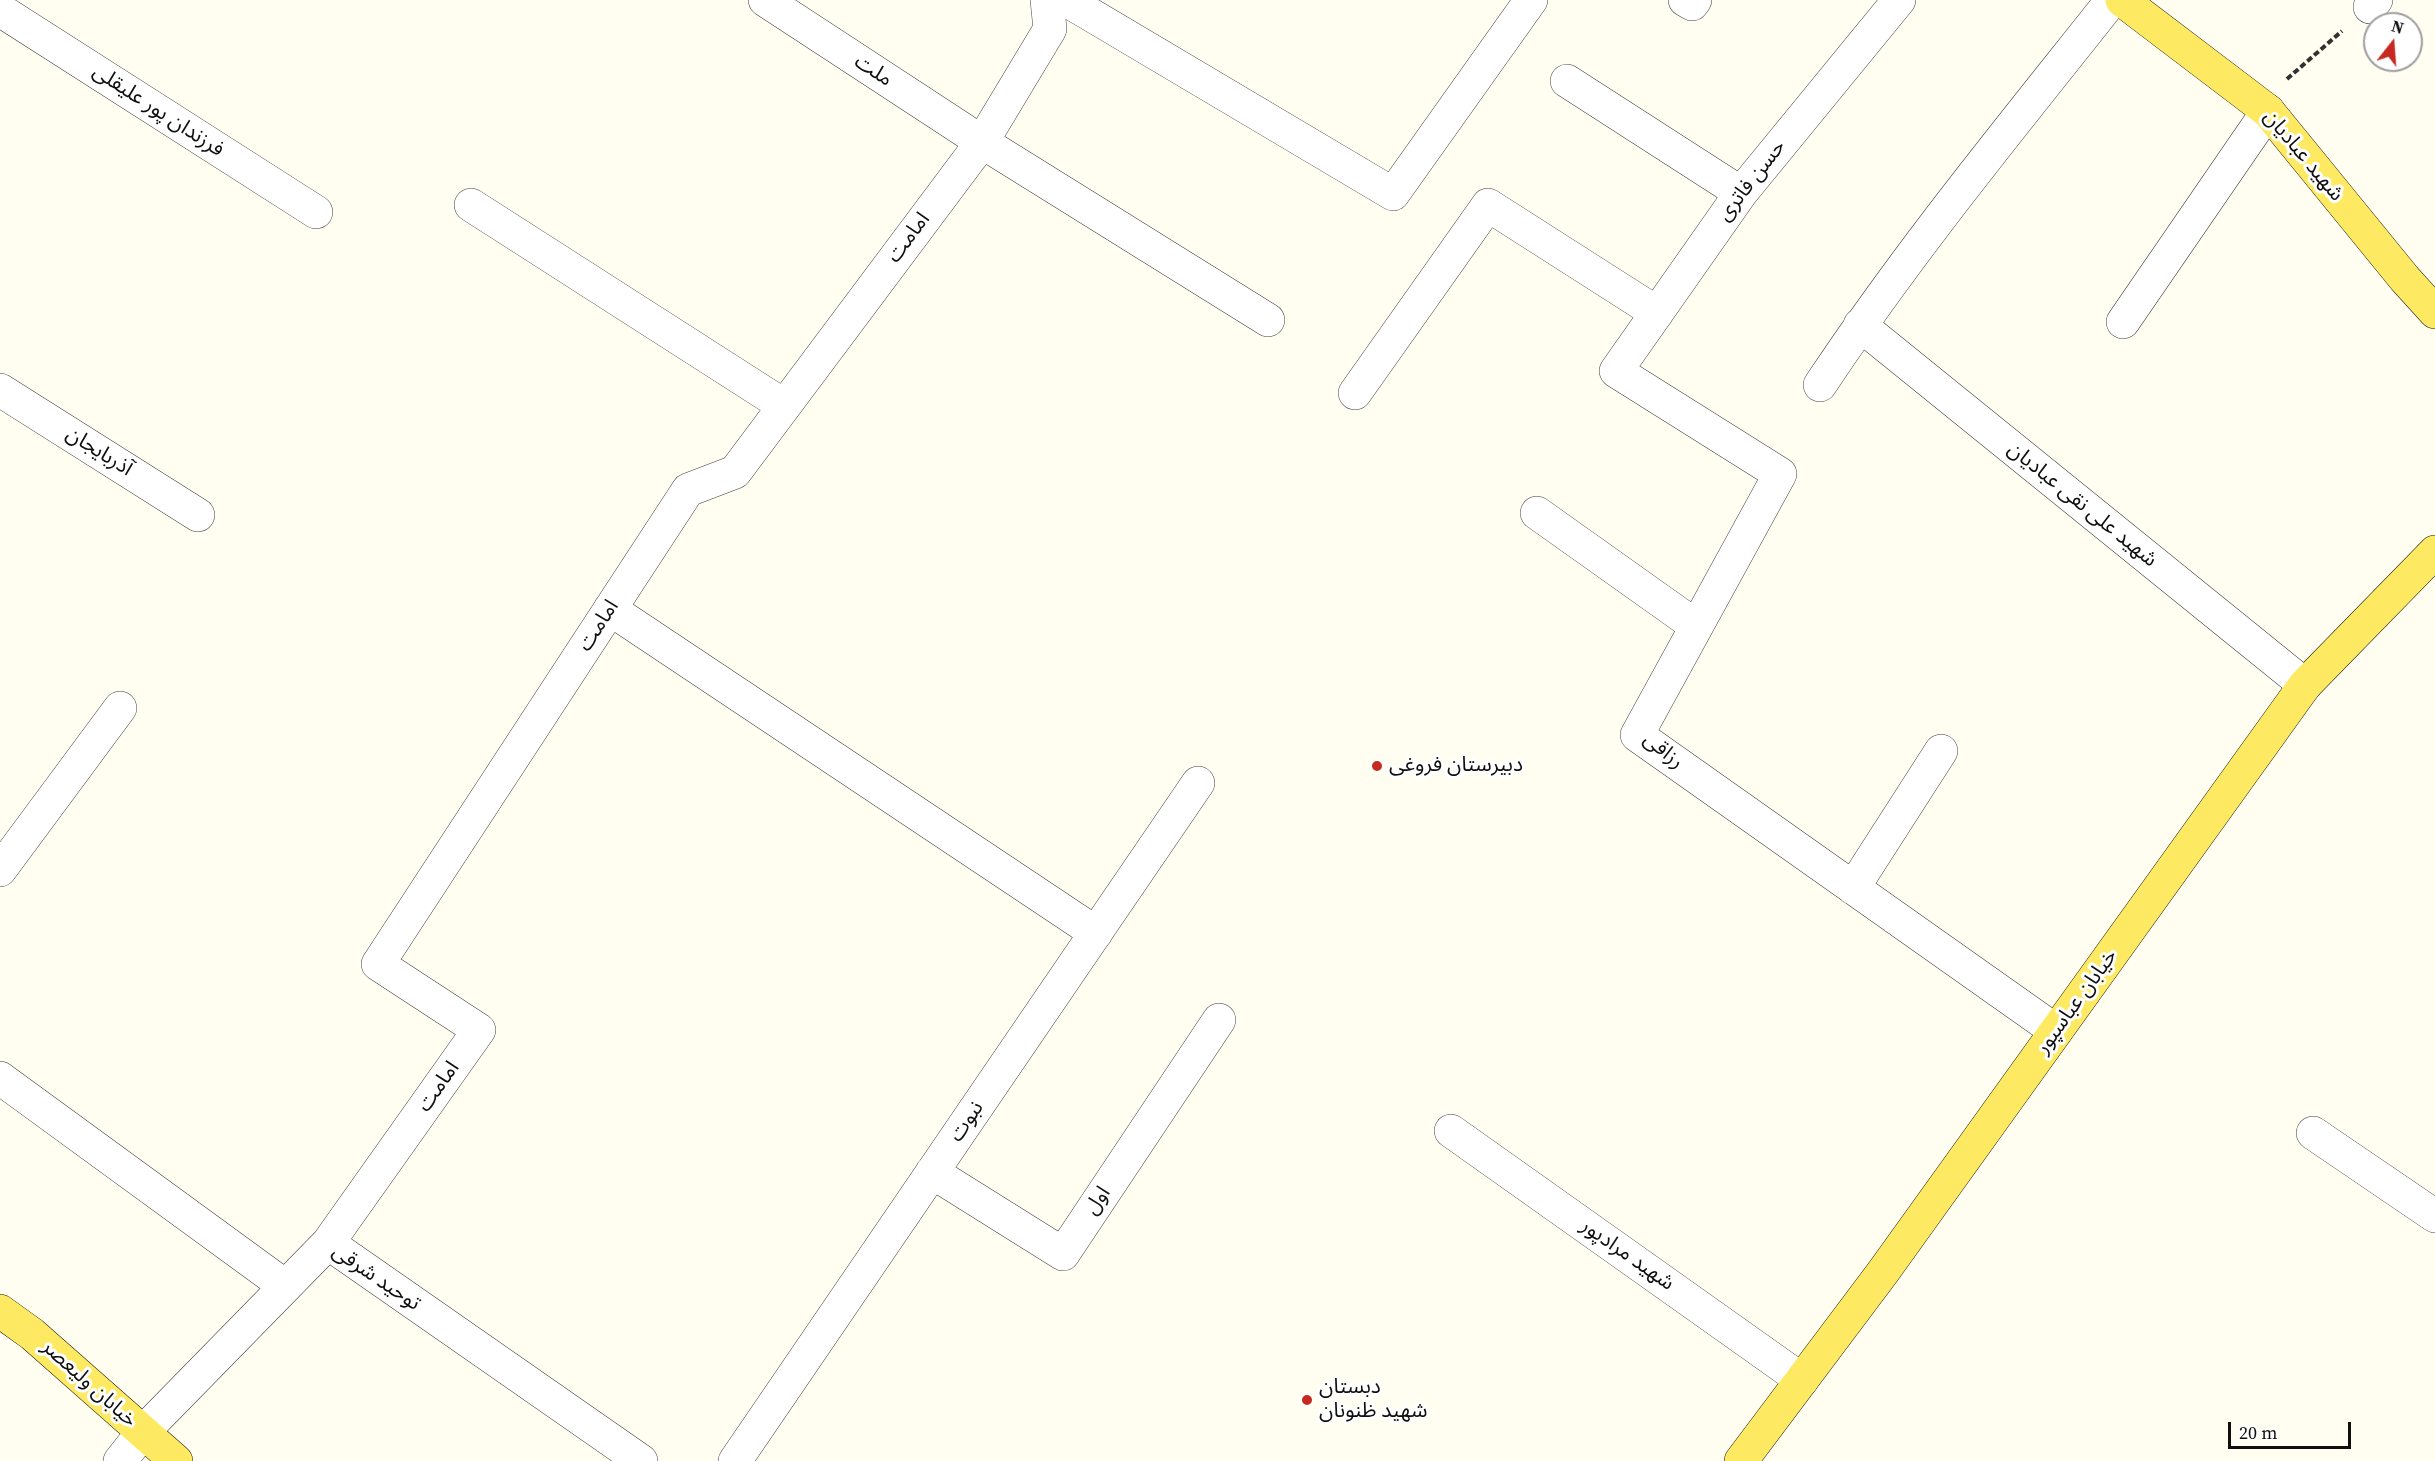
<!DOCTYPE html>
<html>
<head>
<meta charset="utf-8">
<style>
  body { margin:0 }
  #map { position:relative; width:2435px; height:1461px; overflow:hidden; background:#fffef1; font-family:"Source Serif 4",serif }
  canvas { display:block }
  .north { position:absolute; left:2363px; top:12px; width:60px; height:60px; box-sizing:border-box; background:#fff; border:2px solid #9f9f9f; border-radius:50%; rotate:17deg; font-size:16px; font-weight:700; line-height:24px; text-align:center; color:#0f0f0f }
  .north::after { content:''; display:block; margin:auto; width:21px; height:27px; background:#c72920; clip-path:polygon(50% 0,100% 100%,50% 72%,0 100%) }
  .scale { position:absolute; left:2228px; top:1422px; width:123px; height:27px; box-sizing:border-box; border:3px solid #0f0f0f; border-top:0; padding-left:8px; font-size:18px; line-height:21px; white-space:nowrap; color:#0f0f0f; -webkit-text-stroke:4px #fff; paint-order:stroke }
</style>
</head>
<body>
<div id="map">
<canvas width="2435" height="1461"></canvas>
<div class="north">N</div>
<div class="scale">20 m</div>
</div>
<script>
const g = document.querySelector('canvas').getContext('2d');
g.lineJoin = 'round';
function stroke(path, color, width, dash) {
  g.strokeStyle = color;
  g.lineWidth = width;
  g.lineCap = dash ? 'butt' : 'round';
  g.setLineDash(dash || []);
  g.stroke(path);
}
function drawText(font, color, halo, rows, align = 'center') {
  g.font = font + ' "Source Serif 4","Noto Sans Arabic",serif';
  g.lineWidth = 6;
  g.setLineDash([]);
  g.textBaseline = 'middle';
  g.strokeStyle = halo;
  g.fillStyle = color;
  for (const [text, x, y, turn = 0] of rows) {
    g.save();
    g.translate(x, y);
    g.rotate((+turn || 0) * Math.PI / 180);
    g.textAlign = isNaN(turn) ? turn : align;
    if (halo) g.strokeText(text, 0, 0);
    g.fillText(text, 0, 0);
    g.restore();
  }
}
const path = new Path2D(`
  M2287,79L2342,31`);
const minor = new Path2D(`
  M765,0L982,142L1268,320
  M1066,0L1393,194L1531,0
  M1685,0L1692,4L1695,0
  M1899,0L1741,193L1616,371L1780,474L1637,735L2056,1031
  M2370,7L2376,0
  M0,10L316,212
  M1567,81L1741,193
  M471,205L783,405
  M2123,322L2268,111
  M1860,325L2305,685
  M1820,385C1909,251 2012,126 2112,0
  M0,390L198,515
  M1355,393L1488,205L1657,313
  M1537,513L1696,626
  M610,609L1096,933
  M0,870L120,708
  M1853,888L1941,751
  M0,1078L285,1286
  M1451,1131L1802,1380
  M2313,1133L2435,1216
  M932,1172L1063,1254L1219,1020
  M328,1243L479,1030L378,964L688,490L735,472L982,142L1050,29L1047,0
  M120,1461L143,1432L328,1243L641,1461
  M735,1461L1198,783`);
const major = new Path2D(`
  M2122,0L2268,111L2405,279L2435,312
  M0,1311L32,1334L176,1461
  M1741,1461L1883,1272L2305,685L2435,552`);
const markers = [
  [1377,766,6,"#c72920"],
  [1307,1400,6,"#c72920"]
];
const streetNames = [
  ["ملت",873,71,33],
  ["فرزندان پور علیقلی",158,111,33],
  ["شهید عبادیان",2303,156,50],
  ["حسن فاتری",1752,181,-52],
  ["امامت",909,238,-53],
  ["آذربایجان",99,452,32],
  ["شهید علی نقی عبادیان",2082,505,39],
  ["امامت",599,626,-57],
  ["رزاقی",1663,751,39],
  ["خیابان عباسپور",2077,1002,-54],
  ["امامت",439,1087,-55],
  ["نبوت",967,1122,-56],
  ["اول",1098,1201,-56],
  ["شهید مرادپور",1627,1255,35],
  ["توحید شرقی",376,1278,34],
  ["خیابان ولیعصر",89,1384,42]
];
const poiNames = [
  ["دبیرستان فروغی",1389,766],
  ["دبستان",1319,1388],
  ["شهید ظنونان",1319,1412]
];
stroke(minor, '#424242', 34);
stroke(major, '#202020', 34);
stroke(path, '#313131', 4, [6, 3]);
stroke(minor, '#fff', 33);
stroke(major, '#fee962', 33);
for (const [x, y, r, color] of markers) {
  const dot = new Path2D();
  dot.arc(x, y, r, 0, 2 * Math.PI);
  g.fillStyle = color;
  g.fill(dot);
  stroke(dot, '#fff', 2);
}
drawText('21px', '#0f0f0f', '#fff', streetNames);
drawText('21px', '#0f0f0f', '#fff', poiNames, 'left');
</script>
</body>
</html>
